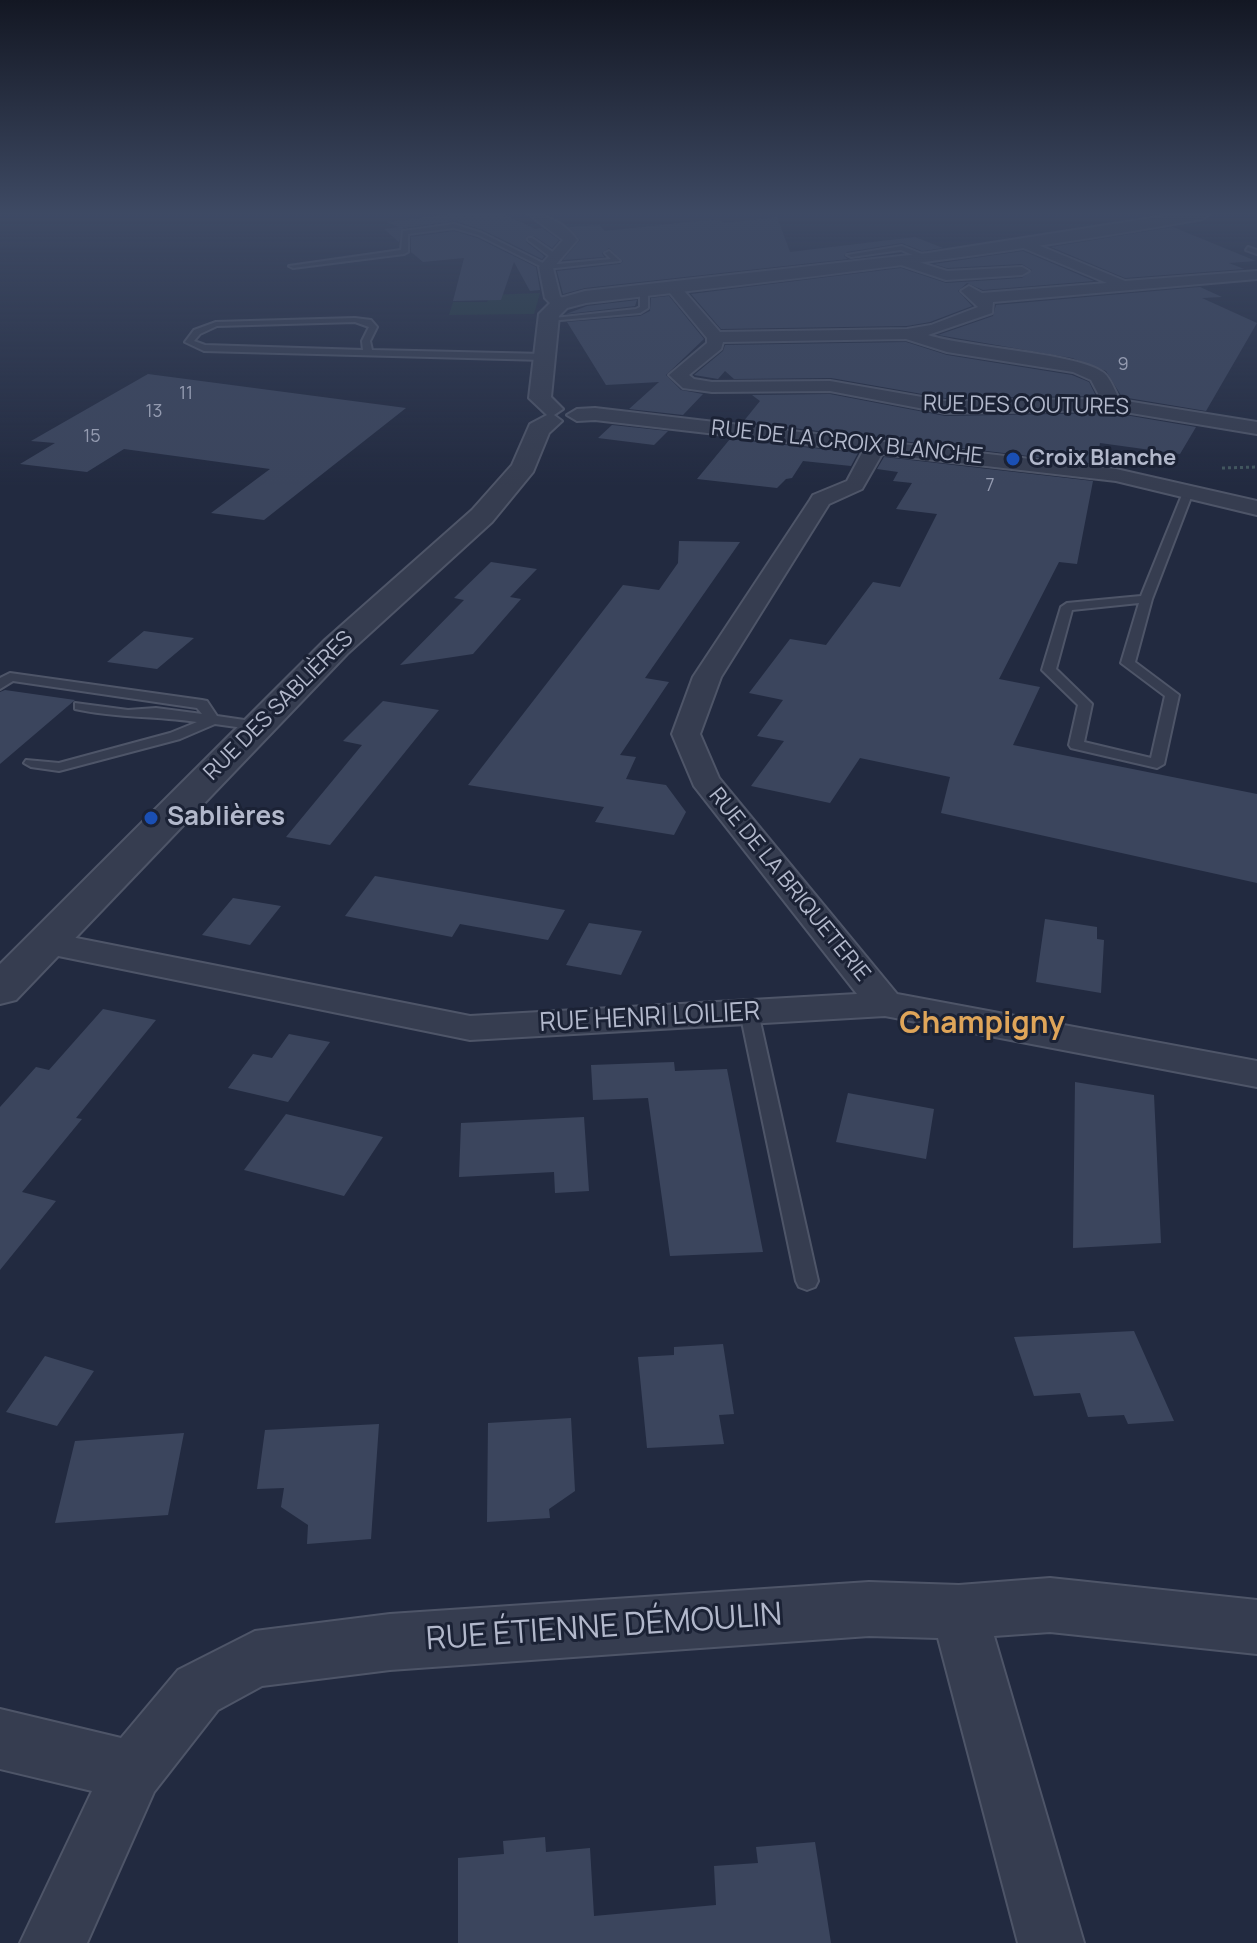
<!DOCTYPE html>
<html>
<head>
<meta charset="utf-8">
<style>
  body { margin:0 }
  canvas { display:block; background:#222a40 }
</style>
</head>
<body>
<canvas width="1257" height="1943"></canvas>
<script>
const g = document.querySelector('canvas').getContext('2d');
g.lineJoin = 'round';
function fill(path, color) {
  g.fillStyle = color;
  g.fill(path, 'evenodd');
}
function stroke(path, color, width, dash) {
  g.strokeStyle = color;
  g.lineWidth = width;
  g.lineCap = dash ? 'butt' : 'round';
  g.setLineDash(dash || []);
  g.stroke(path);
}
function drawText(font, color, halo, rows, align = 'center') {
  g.font = font + ' Manrope,sans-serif';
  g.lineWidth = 6;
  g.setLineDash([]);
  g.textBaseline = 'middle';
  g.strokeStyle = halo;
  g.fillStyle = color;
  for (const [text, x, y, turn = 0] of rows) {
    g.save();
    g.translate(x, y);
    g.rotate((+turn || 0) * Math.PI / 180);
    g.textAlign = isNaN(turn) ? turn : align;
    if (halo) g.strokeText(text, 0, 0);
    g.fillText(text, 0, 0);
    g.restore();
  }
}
const green = new Path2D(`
  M540,293L534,314L449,315L453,302H487L490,295Z`);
const building = new Path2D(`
  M451,214H504L535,229L542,228L559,240L552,248L534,236H526V242L544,256L542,259L483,230L455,221L403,228L399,242L384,229L398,227L387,222Z
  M777,217L790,252L915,237L943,248L922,251L902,243L847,252L844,256L848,259L585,288L563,294L557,271L620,264L623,261L609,248L602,253L604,257L563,260L580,240L569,227L599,225L605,231L717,219L724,223Z
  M1173,227L1256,261L1229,263L1244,269L1125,278L1051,247Z
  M454,231L477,238L536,267L540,290L530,291L514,262L501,300L453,301L464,258L423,262L411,252V237Z
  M1023,251L1094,281L983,290L967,283L958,291L972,306L930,322L907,326L721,329L691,294L901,268L946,283L1022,278L1032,270L1022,264L947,268L934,264Z
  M1200,287L1222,297L1202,298L1257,323L1206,411L1122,397L1106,371L1072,358L938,335L993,316L996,305Z
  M669,296L704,339L666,375L681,390L703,394L683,415L629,409L659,382L606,385L567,322L640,316L650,311L651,298Z
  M637,300L635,306L566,314L587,306Z
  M906,342L947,355L1072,375L1089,382L1096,396L945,398L831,378L734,379L725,371L718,379L694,375L723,351L725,345Z
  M148,374L406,408L264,520L211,513L270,469L124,449L87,472L20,464L55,443L31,441Z
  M830,394L945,416L1113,413L1196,427L1180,454L1100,443L1096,464L743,422L760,401L752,395Z
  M612,425L668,431L654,445L598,438Z
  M730,439L858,453L851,466L803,461L792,478L786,479L777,488L697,479Z
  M884,457L1093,481L1077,564L1059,562L999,679L1040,687L1013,745L1257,794V883L941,813L950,777L860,758L830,803L751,786L784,741L757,736L783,700L749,693L790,639L826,645L873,582L900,587L937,514L896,509L912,483L893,481L898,472L877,469Z
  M679,541L740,542L645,678L669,682L620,755L636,757L626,779L666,785L686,812L674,835L595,822L604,807L468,785L623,585L659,590L678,563Z
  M491,562L537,569L510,597L521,599L473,654L400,665L464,600L454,598Z
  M144,631L194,638L157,669L107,662Z
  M5,690L75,700L0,764V692Z
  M383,701L439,710L330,845L286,837L362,745L343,741Z
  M375,876L565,910L548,940L460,924L452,937L345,916Z
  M233,898L281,906L250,945L202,935Z
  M1045,919L1097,927V939L1104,940L1101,993L1036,982Z
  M589,923L642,931L621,975L566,965Z
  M103,1009L156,1020L76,1118L82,1119L22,1192L56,1201L0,1270V1107L36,1067L49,1070Z
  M289,1034L330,1042L288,1102L228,1088L253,1054L272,1058Z
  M674,1062L675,1071L727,1069L763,1252L670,1256L648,1098L593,1100L591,1065Z
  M1075,1082L1154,1095L1161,1243L1073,1248Z
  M848,1093L934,1109L926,1159L836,1142Z
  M286,1114L383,1137L344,1196L244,1170Z
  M584,1117L589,1191L555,1193L554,1172L459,1177L461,1123Z
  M1134,1331L1174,1421L1128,1424L1124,1415L1088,1417L1080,1393L1034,1396L1014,1337Z
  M723,1344L734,1414L719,1415L724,1444L647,1448L638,1357L674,1355V1347Z
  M45,1356L94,1371L57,1426L6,1412Z
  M571,1418L575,1491L549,1509L550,1518L487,1522L488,1423Z
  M379,1424L371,1539L307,1544L308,1525L281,1507L284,1488L257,1489L265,1430Z
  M184,1433L168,1515L55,1523L75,1441Z
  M545,1837L546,1852L590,1848L594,1916L716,1905L714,1866L758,1863L756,1847L815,1842L831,1943H458V1858L504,1854L503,1841Z`);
const path = new Path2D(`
  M1222,468L1257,467`);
const service = new Path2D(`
  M454,224L482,233L547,265L611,259L605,253L609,251L620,261L546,269L478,235L454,228L408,234V252L404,254L293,268L289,266L401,250L403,231Z
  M528,238H532L560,257L553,259L528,240Z
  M902,246L932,258L925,260L901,250L851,257L847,255Z
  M1248,247L1257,250V254L1246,250Z
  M644,288L648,290V308L640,313L549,321L545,319L636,309L640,307V290Z
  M355,318L371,320L377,327L370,341L372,350L544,354L548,357L544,360L204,351L185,342L194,330L216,322ZM355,322L369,327L362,341L363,350L205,345L194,341L200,334L217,326Z
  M1184,490L1193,492L1152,599L1135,662L1179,695L1164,764L1157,768L1071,748L1069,745L1078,705L1042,670L1061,607L1067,603L1141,596ZM1139,603L1121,663L1165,696L1151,758L1084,742L1092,704L1056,669L1072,610Z
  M10,673L202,700L207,701L217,716L258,722L265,726L258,730L215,724L180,739L59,771L31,767L24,763L26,760L59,763L170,733L197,722C156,716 116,718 75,709V703L128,710L156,708L202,714L197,708L13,681L0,689V678Z
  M749,1006L758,1012L818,1281L815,1287L807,1290L799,1287L796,1281L740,1012Z`);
const minor = new Path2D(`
  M528,214C547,214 566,224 577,240L553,268L560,296L568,304L566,307H554L545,298L539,267L563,240Z
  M1026,240L1125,281L1257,271V279L993,302L992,313L928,335C967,348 1079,353 1104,373C1111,379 1115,392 1120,400L1257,422V434L1113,410L945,413L830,391L712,392L683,388L669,375L707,343V338L665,287L673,282L678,284L720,332L907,329L931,325L978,307L961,291L969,286L982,293L1107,283L1021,247V241ZM906,339L947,352L1073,372L1091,380L1101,399L945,401L830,381L712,382L694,379L689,375L721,349L723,342Z
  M903,257L947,271L1022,267L1029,271L1022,275L946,280L898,264L896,261Z
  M595,408L1116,469L1257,501V515L1116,481L882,454L862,489L829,504L721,677L700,734L719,778L897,994L1257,1061V1087L885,1016L470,1040L34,951L28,943L34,935L46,932L470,1016L857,994L694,786L672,734L693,677L810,500L813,495L847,481L863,451L595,420L577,421L567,415L577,409Z
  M1050,1578L1257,1600V1654L1050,1632L994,1636L1084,1943H1018L938,1638L869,1636L390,1670L262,1686L218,1710L154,1792L87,1943H20L92,1791L0,1769V1709L121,1738L178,1670L255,1631L390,1614L869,1582L959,1585Z`);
const tertiary = new Path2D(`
  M1177,214H1210L1202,219C998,256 793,279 586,303L567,308L559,316L551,397L563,409L554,415L562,421L549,433L533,472L492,522L347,654L16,1000L0,1004V964L325,640L472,510L512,465L530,424L547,415L529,398L539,314L553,300L585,291L928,253Z`);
const markers = [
  [1013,459,8,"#1a4fb4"],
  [151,818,8,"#1a4fb4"]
];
const farNumbernames = [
  ["9",1123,365],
  ["11",186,394],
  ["13",154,412],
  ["15",92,437],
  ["7",990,486]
];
const farStreetnames = [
  ["RUE DES COUTURES",1026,406,1],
  ["RUE DE LA CROIX BLANCHE",847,443,6],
  ["RUE DES SABLIÈRES",279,706,-45],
  ["RUE DE LA BRIQUETERIE",789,885,51]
];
const farPoinames = [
  ["Croix Blanche",1029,459]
];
const poiNames = [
  ["Sablières",167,818]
];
const streetNames = [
  ["RUE HENRI LOILIER",650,1018,-3]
];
const quarterNames = [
  ["Champigny",982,1025]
];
const nearStreetnames = [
  ["RUE ÉTIENNE DÉMOULIN",604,1628,-4]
];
fill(green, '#243a41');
fill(building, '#3b455d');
stroke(service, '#4e5568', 4);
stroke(minor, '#4e5568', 4);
stroke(tertiary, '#4e5568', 4);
stroke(path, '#42575e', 3, [3, 3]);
fill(service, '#363d50');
fill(minor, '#363d50');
fill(tertiary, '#363d50');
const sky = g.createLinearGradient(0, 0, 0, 486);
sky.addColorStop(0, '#131723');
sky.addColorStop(0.44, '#3e4a64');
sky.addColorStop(1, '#3e4a6400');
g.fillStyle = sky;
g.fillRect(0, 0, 1257, 486);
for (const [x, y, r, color] of markers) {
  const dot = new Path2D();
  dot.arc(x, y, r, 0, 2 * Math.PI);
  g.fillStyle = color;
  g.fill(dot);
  stroke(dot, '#1b2235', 3);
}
drawText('18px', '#949bb0', null, farNumbernames);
drawText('22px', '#b2b8cb', '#1b2235', farStreetnames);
drawText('bold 22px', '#b2b8cb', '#1b2235', farPoinames, 'left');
drawText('bold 26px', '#b2b8cb', '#1b2235', poiNames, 'left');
drawText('26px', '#b2b8cb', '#1b2235', streetNames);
drawText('bold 30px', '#dfa559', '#1b2235', quarterNames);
drawText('32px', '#b2b8cb', '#1b2235', nearStreetnames);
</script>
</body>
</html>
